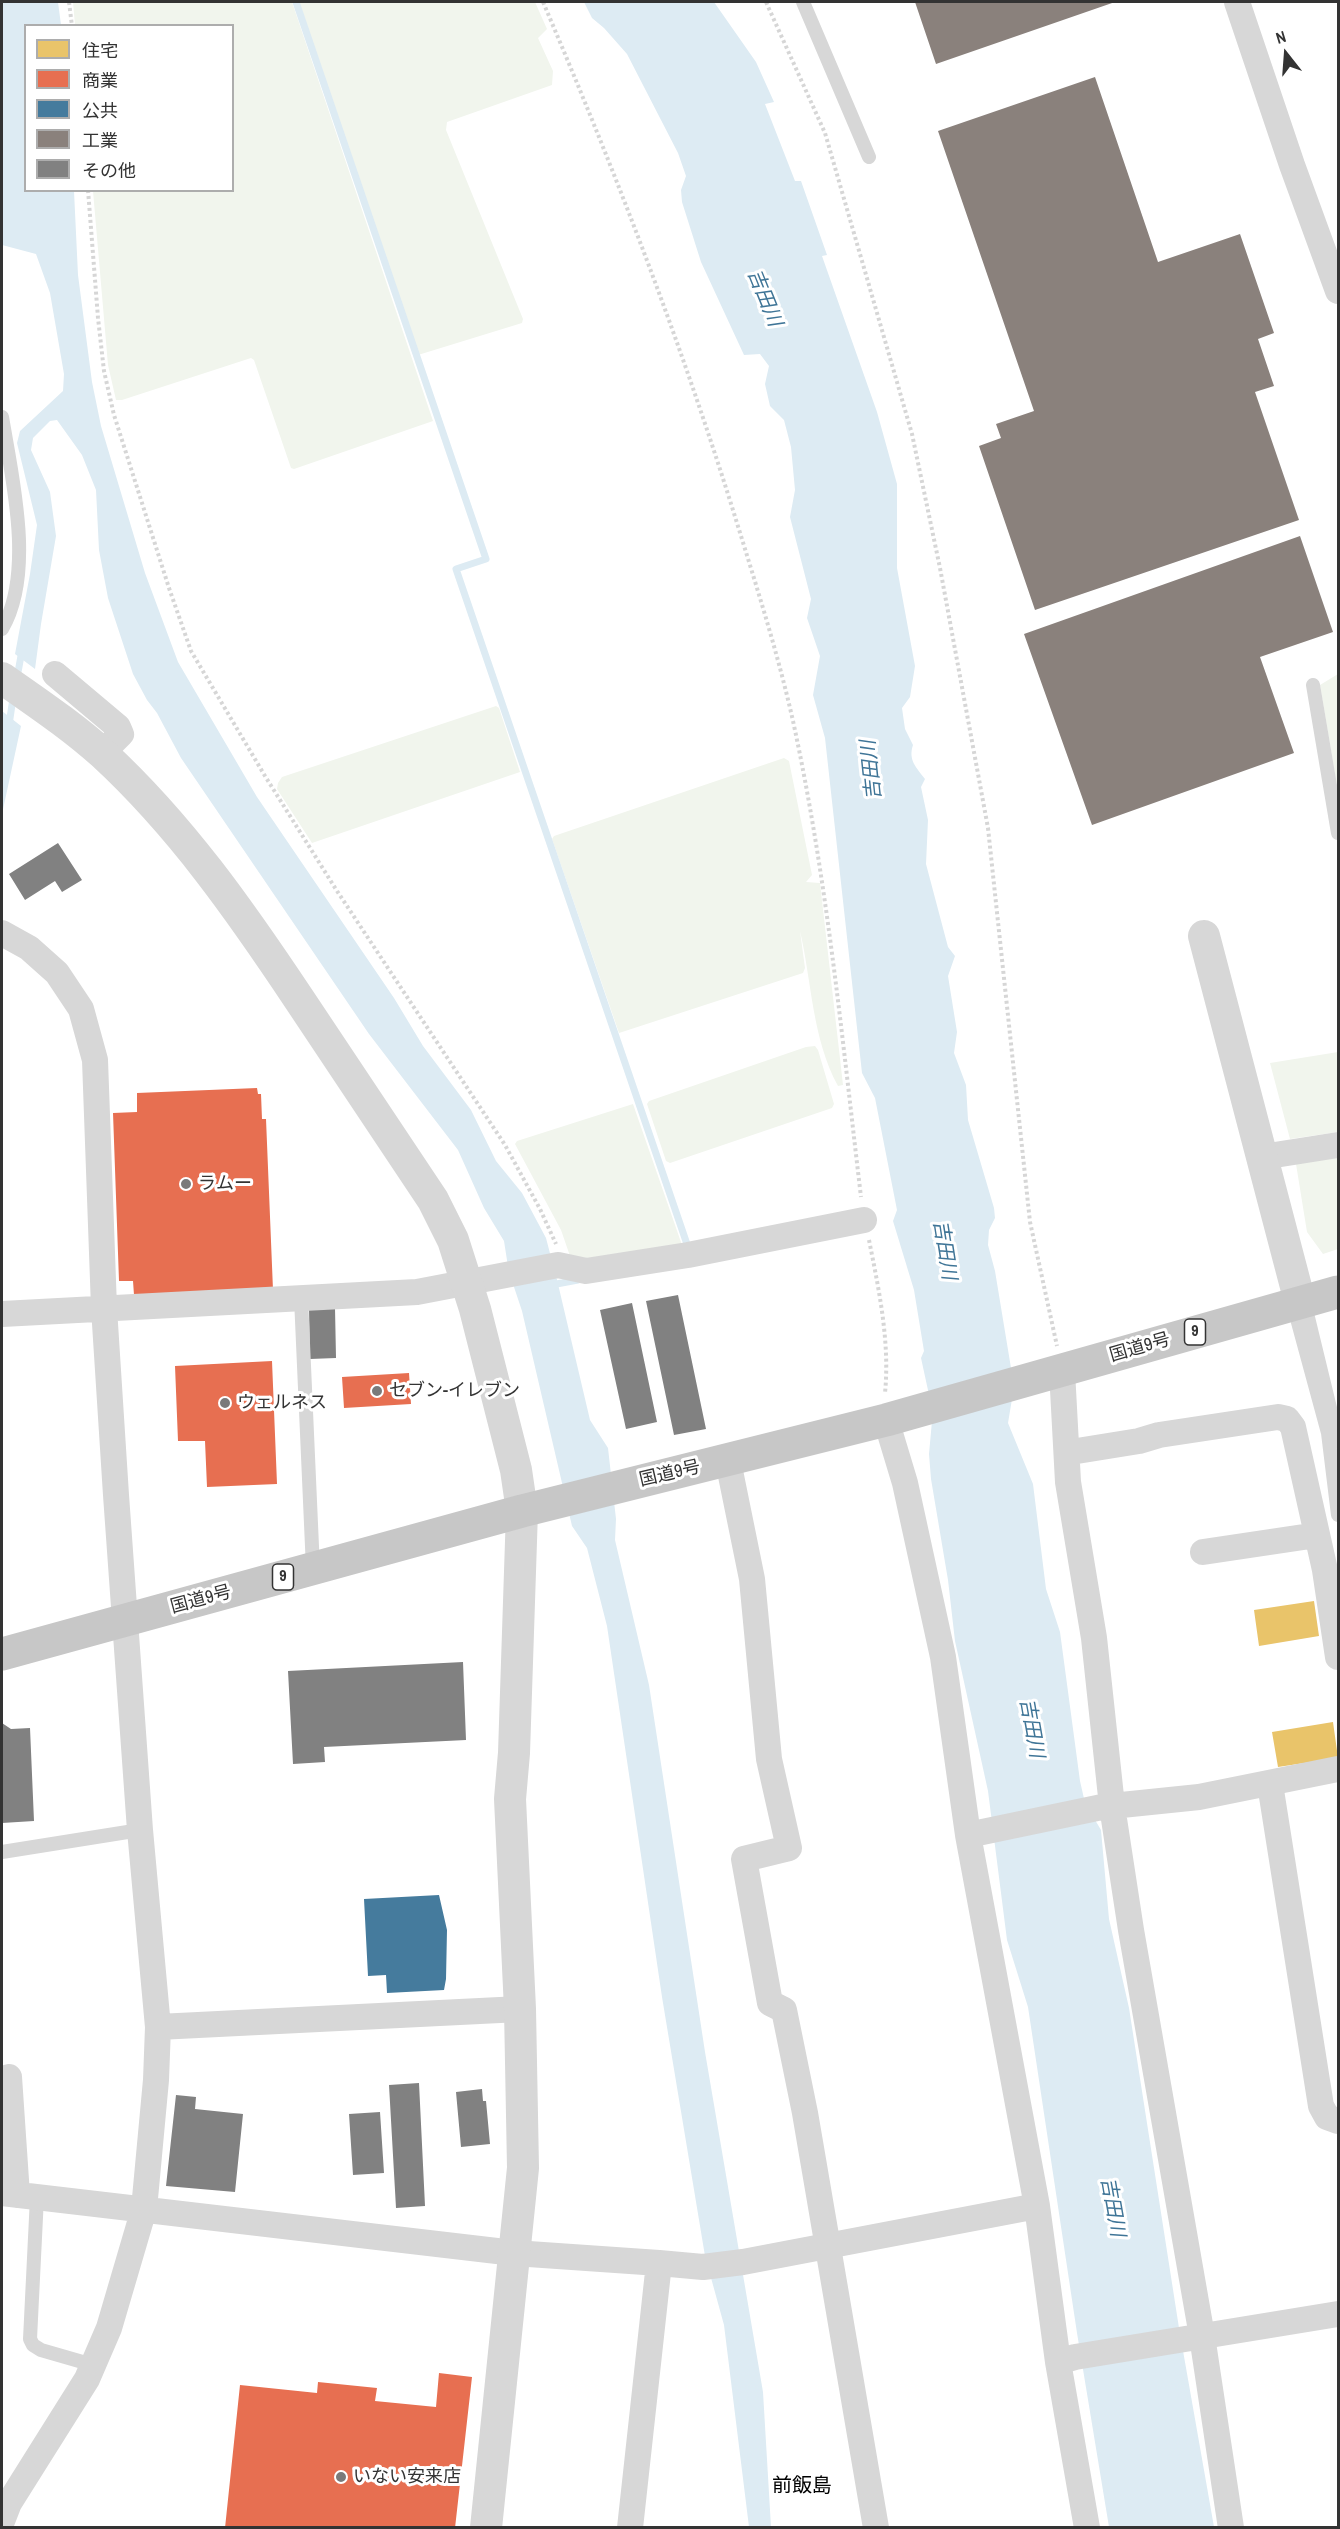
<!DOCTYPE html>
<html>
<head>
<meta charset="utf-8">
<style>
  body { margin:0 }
  #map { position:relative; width:1340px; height:2529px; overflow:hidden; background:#fff; font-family:"Archivo Narrow","Noto Sans JP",sans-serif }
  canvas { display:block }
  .frame { position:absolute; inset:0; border:3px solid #333; pointer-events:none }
  .legend { position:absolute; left:24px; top:24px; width:210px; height:168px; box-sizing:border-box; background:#fff; border:2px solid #adadad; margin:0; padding:8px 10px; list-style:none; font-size:18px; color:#333 }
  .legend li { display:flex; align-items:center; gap:12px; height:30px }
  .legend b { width:30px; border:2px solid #adadad }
  .north { position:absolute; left:1256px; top:24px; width:60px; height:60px; -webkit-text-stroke:4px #fff; paint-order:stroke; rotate:343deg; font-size:16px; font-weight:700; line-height:24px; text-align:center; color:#333 }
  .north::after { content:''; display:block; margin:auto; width:21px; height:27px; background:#333; clip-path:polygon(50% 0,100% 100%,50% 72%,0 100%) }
</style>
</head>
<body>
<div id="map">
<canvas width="1340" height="2529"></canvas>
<div class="frame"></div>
<ul class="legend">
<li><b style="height:16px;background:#e9c46a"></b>住宅</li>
<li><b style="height:16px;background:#e76f51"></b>商業</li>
<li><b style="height:16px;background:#457b9d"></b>公共</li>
<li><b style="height:16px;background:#8a817c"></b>工業</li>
<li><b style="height:16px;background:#818181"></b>その他</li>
</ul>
<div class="north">N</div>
</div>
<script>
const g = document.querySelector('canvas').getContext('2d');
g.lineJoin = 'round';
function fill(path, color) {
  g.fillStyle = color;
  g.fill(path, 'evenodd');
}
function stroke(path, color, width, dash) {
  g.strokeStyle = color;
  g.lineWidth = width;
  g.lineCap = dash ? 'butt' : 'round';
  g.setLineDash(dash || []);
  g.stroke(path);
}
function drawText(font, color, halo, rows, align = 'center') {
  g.font = font + ' "Archivo Narrow","Noto Sans JP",sans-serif';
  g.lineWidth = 6;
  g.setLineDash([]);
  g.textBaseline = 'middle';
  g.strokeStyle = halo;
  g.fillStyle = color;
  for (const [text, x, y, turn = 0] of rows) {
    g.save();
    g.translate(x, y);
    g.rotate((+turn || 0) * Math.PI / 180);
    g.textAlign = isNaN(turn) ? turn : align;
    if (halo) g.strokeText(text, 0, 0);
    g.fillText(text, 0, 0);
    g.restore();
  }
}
const green = new Path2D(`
  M73,2H292L433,421L294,469L291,468L254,360L251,358L122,400H116L108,365L93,191L232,190V26L75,25Z
  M299,2H535L547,29L538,38L553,71L552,85L447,122L446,130L523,319L522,323L418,355Z
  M1338,674V792L1320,685Z
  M496,706L499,708L520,772L312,843L277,789L278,783L282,777Z
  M784,758L789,761L812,875L806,882L820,883L843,1085L838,1086C812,1038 812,983 800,931L805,968L803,973L619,1033L552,839L554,836Z
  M815,1046L818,1050L834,1104L832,1108L670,1163L666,1161L647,1104L649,1101L806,1047Z
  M1338,1052V1132L1290,1139L1270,1063Z
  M633,1104L683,1248L610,1261L570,1256L561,1230L515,1144L517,1141Z
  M1338,1157V1249L1323,1254L1307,1232L1296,1164Z`);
const water = new Path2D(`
  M2,2H58L61,25L26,26V190L74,191L78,275L92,382L101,426L145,573L178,662L257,797L394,998L423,1046L471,1110L496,1161L522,1193L546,1238L553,1265L509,1273L504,1241L484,1208L458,1150L369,1034L181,758L157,713L147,700L133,674L108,598L99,550L96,490L82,455L57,420L50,421L33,438L31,450L50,492L56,536L41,624L35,669L15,654L30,574L37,525L17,443L20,431L63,391L64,374L50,293L36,254L2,245Z
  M584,2H714L756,62L774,102L765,104L795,181H801L827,255L822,256L877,412L897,484V568L915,666L910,697L902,708L905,729L913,745C908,760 916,767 925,779L921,787L928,820L926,864L948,947L955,956L948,976L957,1032L954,1053L966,1085L968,1120L994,1208L995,1218L989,1230L988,1245L995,1271L1011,1368L931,1404L921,1358L924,1351L914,1290L893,1221L897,1210L875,1098L862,1073L825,738L813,695L820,656L807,618L811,599L790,517L795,490L791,447L784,420L770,406L765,384L769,366L760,354L744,355L701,262L682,202L681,190L686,176L678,153L627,54L604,28L592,18Z
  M2,711L21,726L2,814Z
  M554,1267L590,1420L608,1448L616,1519L615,1540L649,1685L705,2052L763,2392L771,2527H749L724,2325L705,2256L662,1997L607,1626L587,1548L572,1526L522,1311L510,1275Z
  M1014,1387L1008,1423L1033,1484L1046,1589L1060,1632L1080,1781L1085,1803L1101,1830L1109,1919L1129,2008L1179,2328L1214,2527H1109L1077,2333L1028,2007L1007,1940L988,1791L955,1641L948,1580L931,1479L929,1454L933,1410Z`);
const homes = new Path2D(`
  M1314,1601L1319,1636L1259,1646L1254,1610Z
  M1333,1722L1338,1758L1278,1767L1272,1732Z`);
const shops = new Path2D(`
  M257,1088L258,1094H261L262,1119H266L273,1290L134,1295L133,1281H119L113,1113L137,1112V1093Z
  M272,1361L277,1484L207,1487L205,1441H178L175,1366Z
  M409,1373L411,1404L344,1408L342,1377Z
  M439,2373L472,2377L455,2528H225L240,2385L317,2393L318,2382L377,2388L375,2401L436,2407Z`);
const public = new Path2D(`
  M439,1895L447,1930L446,1979L444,1990L387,1993L386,1975L368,1976L364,1899Z`);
const industry = new Path2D(`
  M915,2H1115L936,64Z
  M1095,77L1158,262L1240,234L1274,333L1258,339L1274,386L1255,392L1299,520L1035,610L979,446L1001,438L996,424L1034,411L938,131Z
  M1300,536L1333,632L1260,657L1294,753L1092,825L1024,634Z`);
const stream = new Path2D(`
  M296,2L486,559L456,569L689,1250
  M17,678L22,650
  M9,725L13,698
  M551,1285L578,1280`);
const building = new Path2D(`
  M58,843L82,880L62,892L55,881L25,900L9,874Z
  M678,1295L706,1429L674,1435L646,1301Z
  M632,1303L657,1422L626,1429L600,1310Z
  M335,1308L336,1358L310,1359L309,1309Z
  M463,1662L466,1740L324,1747L325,1762L293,1764L288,1671Z
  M2,1723L11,1729L30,1728L34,1821L2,1823Z
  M419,2083L425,2206L396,2208L389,2085Z
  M482,2089L483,2101H486L490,2144L461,2147L456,2092Z
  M176,2095L196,2097L195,2109L243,2114L235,2192L166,2186Z
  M380,2112L384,2173L353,2175L349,2114Z`);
const path = new Path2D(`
  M69,2L72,26
  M543,2C616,173 682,345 737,523C757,588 778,654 793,721C827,878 842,1038 861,1197
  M766,2L825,133L912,434L940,568L988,828L1030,1222L1057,1346
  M88,190L98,318L104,371L114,415L169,588L191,651L265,776L337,891L505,1145L540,1209L556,1244
  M869,1240C879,1290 890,1342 885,1393`);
const service = new Path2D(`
  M803,2L869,157
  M2,417C12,477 35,573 2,629
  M1313,685L1338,833
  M301,1298L313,1569
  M1304,1301L1338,1441
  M1293,1304L1328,1433L1338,1515
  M2,1852L140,1830
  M37,2197L30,2339L33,2345L41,2350L93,2365`);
const minor = new Path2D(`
  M1237,2L1292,165L1338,291
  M55,674L118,727L121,734L102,753
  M2,933L29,948L57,973L81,1009L95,1060L104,1308L116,1495L140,1830L158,2027L156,2080L144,2209L109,2328L87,2379L9,2503L2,2521
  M1262,1157L1338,1145
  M2,1314L417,1292L558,1265L586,1271L688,1255L864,1220
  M1062,1371L1068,1482L1094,1638L1112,1806L1131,1930L1202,2336L1231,2528
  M886,1420L905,1483L943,1657L968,1835L1037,2206L1058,2362L1087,2528
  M1077,1451L1139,1441L1159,1435L1278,1417L1287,1419L1293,1427L1325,1570L1338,1657
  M728,1461L752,1579L769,1759L789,1848L744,1859L770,2003L784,2010L805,2113L876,2528
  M1203,1552L1317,1535
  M1270,1784L1321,2106L1327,2117L1338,2121
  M968,1835L1102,1807L1199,1797L1338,1769
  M158,2027L520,2009
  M9,2077L17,2195
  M2,2193L514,2253L659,2263L630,2528
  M659,2263L703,2267L743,2262L1037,2206
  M1058,2362L1075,2357L1338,2314`);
const tertiary = new Path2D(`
  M2,678C36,702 72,726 103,754C181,826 241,912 299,999C344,1066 388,1133 433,1200L453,1240L475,1309L516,1470L522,1511L514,1753L510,1799L520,2009L523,2168L486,2528
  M1204,936L1300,1302`);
const trunk = new Path2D(`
  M2,1654L522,1511L886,1420L1338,1292`);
const markers = [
  [186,1184,6,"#7a7a7a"],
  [377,1391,6,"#7a7a7a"],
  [225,1403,6,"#7a7a7a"],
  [341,2477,6,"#7a7a7a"]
];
const shields = [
  [1195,1332,21],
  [283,1577,21]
];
const shieldNames = [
  ["9",1195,1332],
  ["9",283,1577]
];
const poiNames = [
  ["ラムー",198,1184],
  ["セブン-イレブン",389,1391],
  ["ウェルネス",237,1403],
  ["いない安来店",353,2477]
];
const streetNames = [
  ["国道9号",1140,1348,-16],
  ["国道9号",670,1474,-13],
  ["国道9号",201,1600,-15]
];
const waterNames = [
  ["吉田川",764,298,68],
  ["吉田川",872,770,-96],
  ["吉田川",944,1250,81],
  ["吉田川",1031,1728,80],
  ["吉田川",1112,2207,80]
];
const neighbourhoodNames = [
  ["前飯島",802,2487]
];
fill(green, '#f1f5ed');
fill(water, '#ddebf3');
fill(homes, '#e9c46a');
fill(shops, '#e76f51');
fill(public, '#457b9d');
fill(industry, '#8a817c');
stroke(stream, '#ddebf3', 7);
fill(building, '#818181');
stroke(path, '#d6d6d6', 4, [3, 3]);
stroke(service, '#d7d7d7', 14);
stroke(minor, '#d7d7d7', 26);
stroke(tertiary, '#d7d7d7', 32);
stroke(trunk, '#c7c7c7', 33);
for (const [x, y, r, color] of markers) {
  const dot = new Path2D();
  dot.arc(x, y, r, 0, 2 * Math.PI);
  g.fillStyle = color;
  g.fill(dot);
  stroke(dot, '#fff', 2);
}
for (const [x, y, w] of shields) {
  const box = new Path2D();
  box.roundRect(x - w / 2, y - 13, w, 26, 4.5);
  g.fillStyle = '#fff';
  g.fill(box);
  stroke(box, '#333', 1.5);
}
drawText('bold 16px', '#333', null, shieldNames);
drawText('18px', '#333', '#fff', poiNames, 'left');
drawText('18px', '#333', '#fff', streetNames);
drawText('italic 20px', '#3f7597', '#fff', waterNames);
drawText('20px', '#000', '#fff', neighbourhoodNames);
</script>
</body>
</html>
